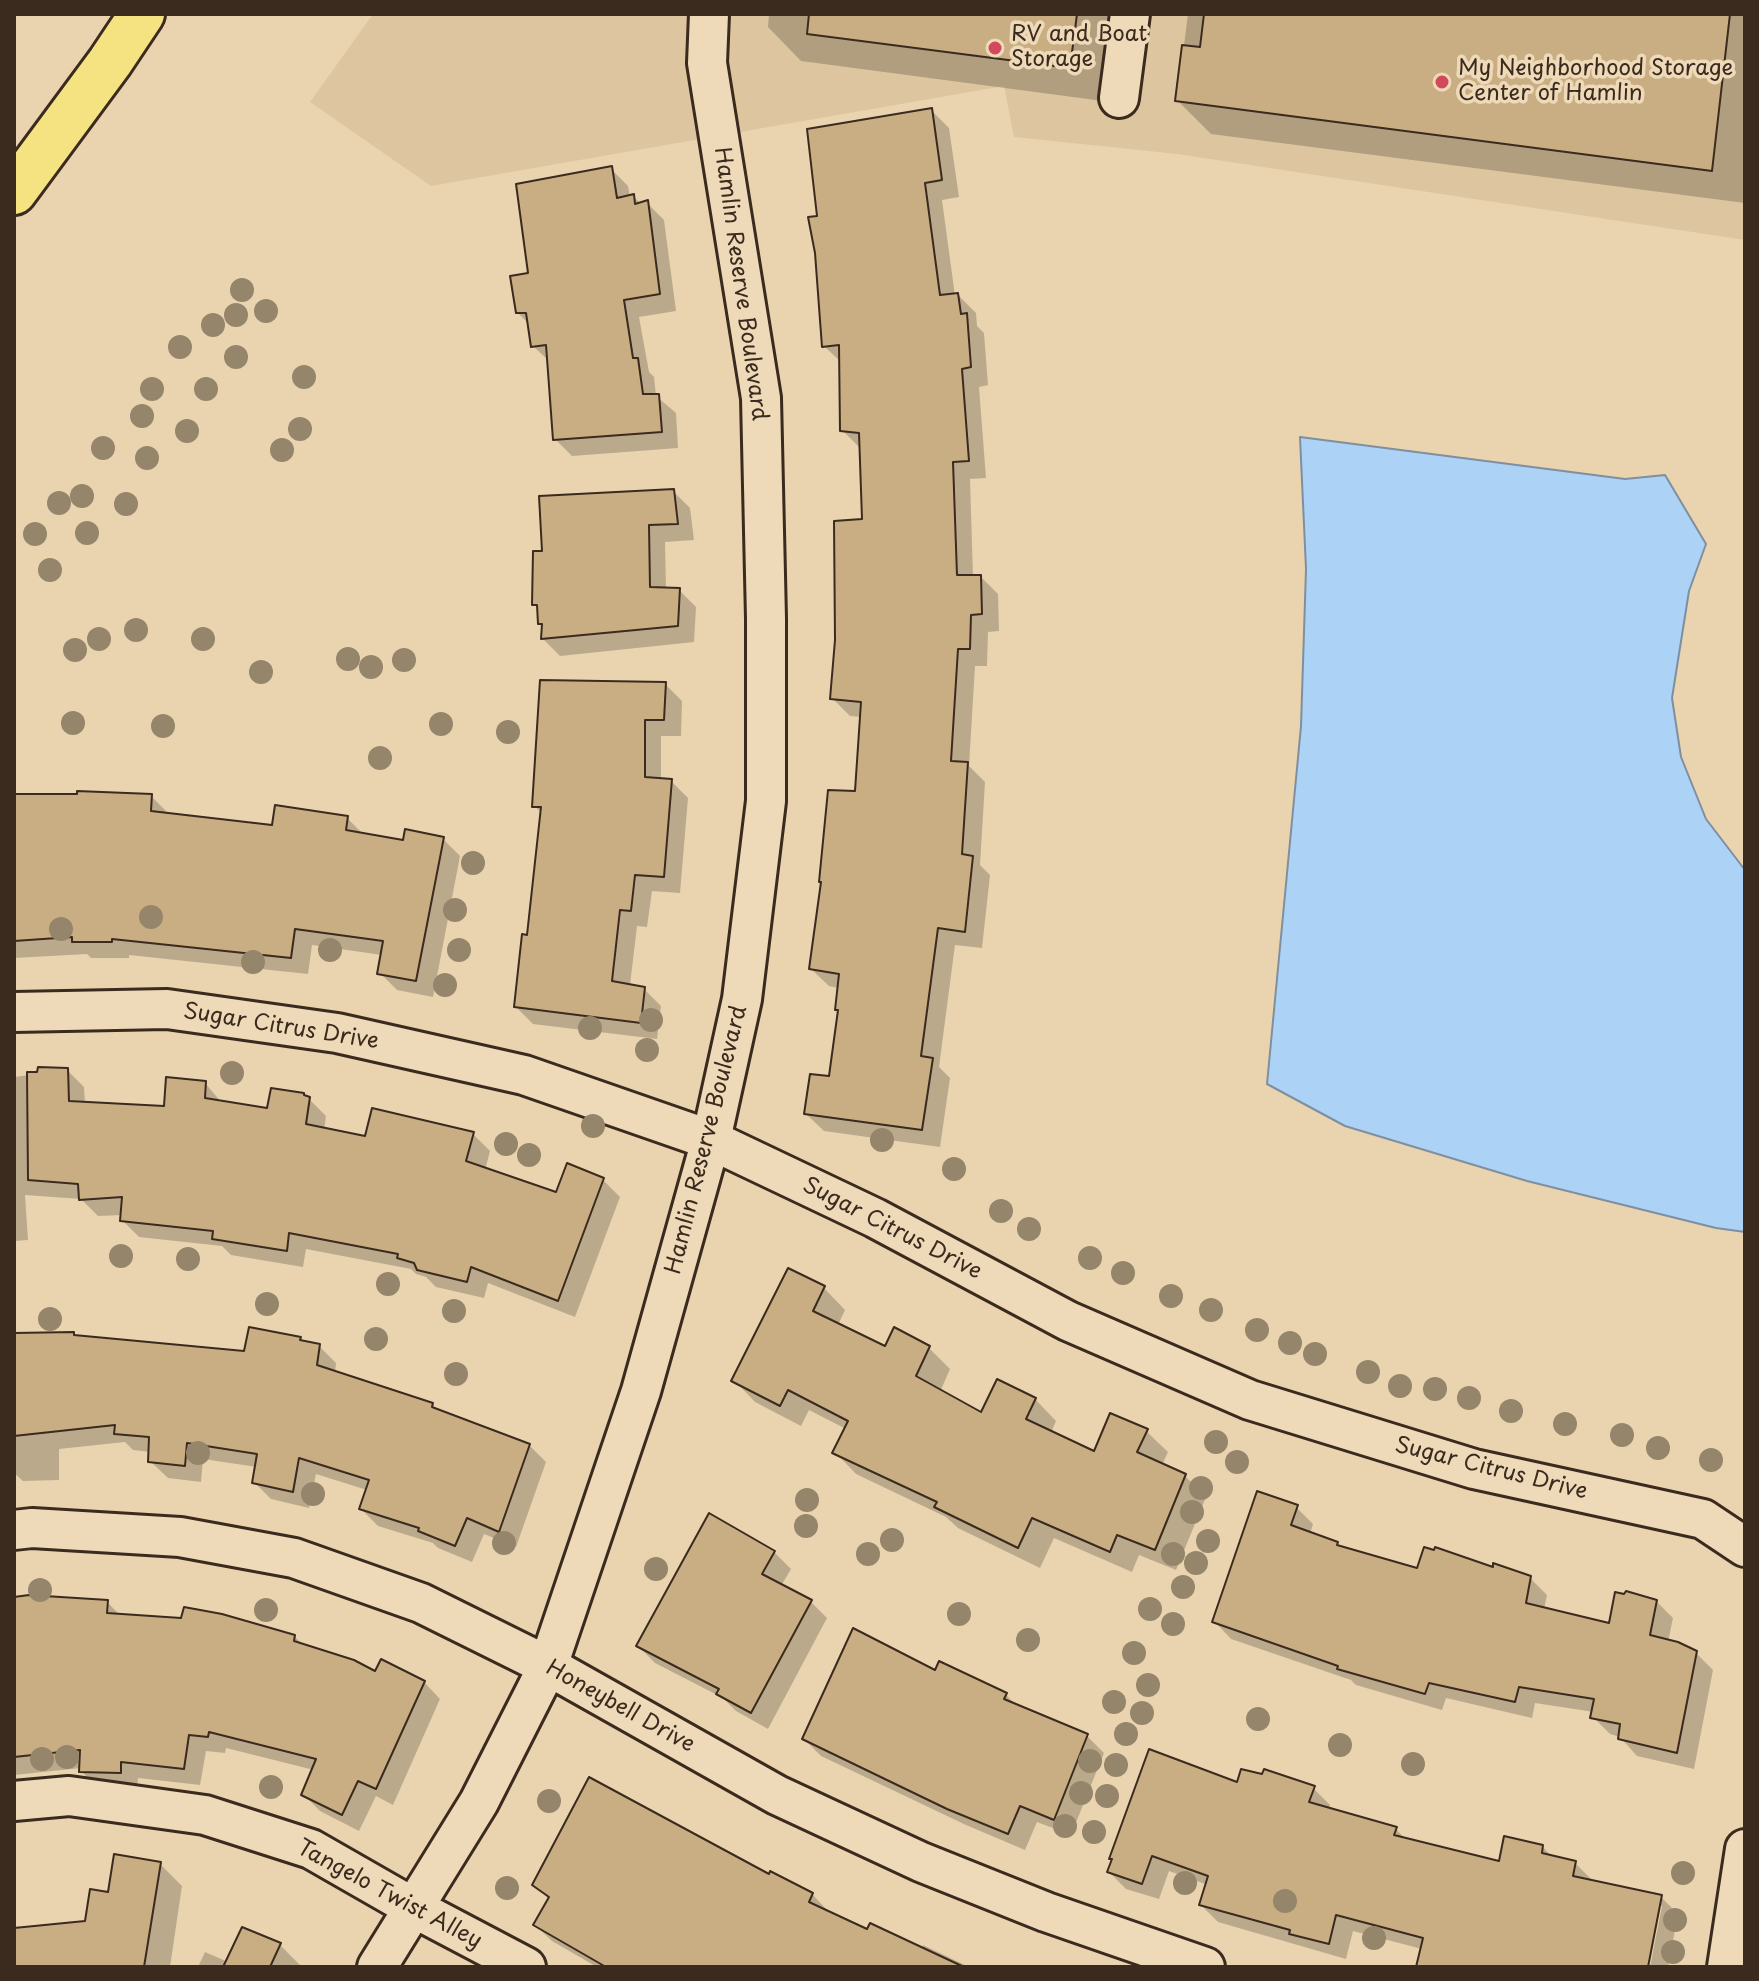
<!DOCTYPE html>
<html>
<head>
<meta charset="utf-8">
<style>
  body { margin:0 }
  #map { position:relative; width:1759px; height:1981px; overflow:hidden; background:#ead4b0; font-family:"Playpen Sans",sans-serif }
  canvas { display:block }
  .frame { position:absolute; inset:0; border:16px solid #3b2a1e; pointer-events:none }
</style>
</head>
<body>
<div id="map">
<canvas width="1759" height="1981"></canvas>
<div class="frame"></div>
</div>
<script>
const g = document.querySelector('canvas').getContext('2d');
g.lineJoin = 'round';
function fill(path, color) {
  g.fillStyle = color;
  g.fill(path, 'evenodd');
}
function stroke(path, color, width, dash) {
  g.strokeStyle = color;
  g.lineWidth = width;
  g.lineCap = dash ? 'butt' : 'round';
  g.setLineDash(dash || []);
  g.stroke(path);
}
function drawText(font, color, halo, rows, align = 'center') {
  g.font = font + ' "Playpen Sans",sans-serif';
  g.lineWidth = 7;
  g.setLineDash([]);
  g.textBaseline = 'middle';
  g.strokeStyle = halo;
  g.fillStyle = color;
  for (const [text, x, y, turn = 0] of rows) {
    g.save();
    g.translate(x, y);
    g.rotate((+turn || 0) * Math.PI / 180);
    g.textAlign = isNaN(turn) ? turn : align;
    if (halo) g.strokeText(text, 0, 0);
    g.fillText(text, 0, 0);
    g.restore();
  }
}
const built = new Path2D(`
  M373,14H1745V240L1177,154L1014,137L1004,86L431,186L310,102Z`);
const water = new Path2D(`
  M1300,437L1625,479L1665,475L1706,544L1689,591L1672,698L1681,757L1706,819L1745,870V1232L1716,1228L1527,1181L1345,1126L1267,1084L1301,726L1306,569Z`);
const shadow = new Path2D(`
  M769,14H1114L1103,101L801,61L768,27Z
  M1188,14H1745V203L1211,134L1177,100Z
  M931,110L949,128L959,197L942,200L955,296L958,295L976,313L977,326L984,333L988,385L979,387L986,478L970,479L973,577H981L998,594L999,631L988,632L987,666H975L969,766L985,782L980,865L990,875L982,948L955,945L939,1067L950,1078L940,1147L824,1131L806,1114L831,1078L840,1012L837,1009L839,988L829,986L811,969L857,793L862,717L850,716L832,698L864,521L860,448L842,430V363L824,346L819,218Z
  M611,169L628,186L630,197L633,196L641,204L647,203L664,220L676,311L639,317L649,372L654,377L656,396L676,413L678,448L572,456L555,439L550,362L533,346L530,325L517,312L531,275Z
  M673,491L690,508L694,540L665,542L666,590H679L696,607L694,642L560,656L543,639L539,610L534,604L544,553Z
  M665,684L682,701L681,736H661V780L671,781L688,798L680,893L652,891L647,927L637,926L630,985L644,989L661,1006L657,1039L533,1024L516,1007L529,937L543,814L534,806Z
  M14,796H151L168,813L273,827L347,818L365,836L404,842L443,839L460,856L433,997L397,990L380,973L382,955L312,945L308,974L129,955V958H91L87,954L14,958Z
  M67,1070L84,1087L85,1104L166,1108L205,1083L222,1103L269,1110L309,1099L326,1116L324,1130L366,1138L473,1134L490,1151L485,1170L558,1194L603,1180L620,1197L575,1317L488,1283L484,1298L436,1287L426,1277L416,1274L411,1269L306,1249L303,1267L231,1255L222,1246L139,1237L122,1220V1215L98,1216L81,1199L25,1195L28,1240L14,1241V1077Z
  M824,1288L845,1310L838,1325L886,1349L929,1348L950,1369L940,1392L982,1414L1035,1399L1056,1421L1051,1433L1095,1454L1146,1431L1168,1452L1162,1465L1185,1476L1206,1497L1176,1570L1139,1555L1132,1572L1054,1538L1040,1568L958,1528L946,1517L856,1474L835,1452L846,1429L809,1410L801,1426L755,1402L734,1380Z
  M74,1334L77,1337L246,1353L300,1339L304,1343L319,1346L336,1363L335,1373L432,1405L439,1412L529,1445L546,1462L516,1547L484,1534L472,1562L438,1548L433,1543L378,1526L361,1509L367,1490L316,1474L309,1508L271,1499L254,1482L257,1467L203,1459L201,1482L168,1478L150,1461L151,1452L133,1450L125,1442L59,1449V1480L23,1481L14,1473V1335Z
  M1296,1507L1313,1524L1310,1534L1337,1544L1342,1549L1419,1571L1494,1569L1530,1578L1547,1595L1544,1609L1611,1626L1656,1601L1673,1618L1668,1642L1696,1653L1713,1670L1694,1769L1637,1756L1620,1737L1610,1734L1593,1717L1594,1712L1535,1703L1532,1718L1446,1698L1442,1710L1356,1685L1351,1680L1231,1639L1215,1622Z
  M774,1552L791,1569L781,1586L810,1601L827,1618L768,1729L736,1711L723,1698L655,1663L638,1646Z
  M14,1599L107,1602L121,1616L294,1636L304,1646L376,1673L424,1682L440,1699L393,1805L376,1796L359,1831L320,1811L303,1794L314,1770L226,1748L225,1753L206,1751L200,1785L138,1778L137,1789L98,1788L81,1771V1768L14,1775Z
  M1006,1695L1018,1707L1087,1736L1104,1753L1071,1835L1037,1822L1025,1850L966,1825L821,1756L804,1739Z
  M1238,1785L1313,1788L1330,1805L1329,1810L1396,1829L1407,1841L1501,1864L1542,1846L1553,1858L1575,1863L1592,1880L1661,1897L1678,1914L1668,1967H1650L1662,1906H1658L1646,1967H1419L1422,1949L1353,1931L1346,1959L1218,1922L1201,1905L1208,1885L1169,1871L1159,1899L1126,1889L1109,1872L1113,1861L1111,1858Z
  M160,1864L182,1886L170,1967H14V1930L87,1922L110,1894Z
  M770,1877L812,1894L828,1911L827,1913L868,1932L922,1950L923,1945L969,1967H597L552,1941L535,1925L549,1899L534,1884Z
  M280,1945L302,1967H198L205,1952L228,1962Z`);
const building = new Path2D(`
  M809,14H1077L1070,68L807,34Z
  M1204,14H1730L1712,171L1175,101L1182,45L1200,47Z
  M932,108L942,180L925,183L940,295L958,293L961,314L967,313L971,367L962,369L969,461L953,462L957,575H981L982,614L971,615L970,649H958L951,761L968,762L962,854L973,856L965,932L938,928L921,1056L933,1058L922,1130L804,1114L810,1074L829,1076L838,1010H835L839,974L809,969L821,882H819L828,790L855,791L861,702L830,699L835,640L834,521L862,519L859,433L840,431L839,345L822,347L815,253L808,217L817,216L807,129Z
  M612,166L617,198L634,194L635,204L648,200L660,294L624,300L633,358H638L643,394H659L662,432L553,440L546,345L531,347L526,313H516L510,276L528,273L516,184Z
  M674,489L678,524L649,525L650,587L680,588L678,626L541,639L542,624H538L537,605H532L533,551H542L539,496Z
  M540,680L666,682L664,720H645V777L672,779L664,877L635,875L631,911L620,910L612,981L645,987L641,1023L514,1007L522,934L527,935L541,807H532Z
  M77,791L152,794L151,811L272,825L275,805L348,816L346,830L403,840L405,829L444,837L416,981L377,974L383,941L295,929L291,958L112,939V942H72V937L14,941V794H77Z
  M38,1067L68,1068L69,1101L164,1106L166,1077L206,1081L205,1098L267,1108L271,1088L304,1093V1095L310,1097L306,1124L365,1136L372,1108L474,1132L466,1161L556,1192L567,1163L604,1178L558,1301L471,1267L467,1282L417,1270L414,1263L397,1258L398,1254L289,1233L287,1251L212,1239L213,1231L120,1221L122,1197L79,1200L78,1184L28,1180L27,1072H37Z
  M788,1268L825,1286L813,1311L885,1346L894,1327L930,1346L916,1376L981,1412L997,1379L1036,1398L1026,1419L1094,1451L1110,1413L1148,1429L1137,1452L1186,1474L1155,1550L1117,1535L1110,1552L1032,1518L1018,1548L934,1507L937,1502L832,1453L848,1421L788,1390L780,1406L731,1381Z
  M249,1327L301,1337L300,1340L320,1344L317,1365L433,1403L432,1407L530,1444L499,1532L467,1518L455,1546L418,1531L419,1528L359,1509L369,1480L299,1458L293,1492L252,1483L257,1454L187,1443L185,1466L148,1462L149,1437L114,1434L115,1425L14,1436V1333L74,1332V1335L244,1351Z
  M1257,1491L1298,1505L1291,1525L1338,1542L1337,1545L1417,1568L1424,1547L1434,1550L1435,1547L1493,1567V1563L1531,1576L1526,1603L1609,1623L1615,1592L1624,1594L1626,1591L1657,1600L1650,1635L1678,1642L1697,1651L1677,1753L1618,1739L1620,1724L1590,1718L1594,1699L1519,1687L1515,1702L1429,1683L1425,1694L1337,1669L1338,1666L1212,1622Z
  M709,1513L775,1551L762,1574L812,1600L751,1713L716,1694L719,1689L636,1646Z
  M29,1595L108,1600L107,1613L181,1618L184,1607L222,1614L295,1635L294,1641L354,1660L375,1671L381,1659L425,1681L376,1789L358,1781L342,1815L301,1795L316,1759L209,1732L208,1737L189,1735L184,1769L121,1762V1773L79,1772L80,1750L14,1757V1597Z
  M853,1628L935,1670L939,1661L1007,1693L1004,1699L1088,1734L1054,1820L1020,1806L1008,1834L947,1809L802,1739Z
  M1149,1749L1237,1782L1241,1769L1262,1774L1264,1769L1315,1786L1309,1802L1397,1827L1394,1835L1499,1861L1504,1836L1543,1845L1542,1853L1576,1861L1573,1876L1662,1895L1648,1967H1416L1423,1938L1336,1915L1329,1944L1289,1934L1290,1930L1199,1905L1208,1876L1152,1856L1142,1884L1107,1872L1112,1859H1109Z
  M589,1777L769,1874L770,1871L813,1893L809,1902L867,1929L870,1923L964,1967H606L533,1925L549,1897L532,1885Z
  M114,1854L161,1862L144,1967H14V1928L85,1921L90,1889L108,1892Z
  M242,1927L281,1943L270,1967H223Z`);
const minor = new Path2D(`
  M1119,98L1130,14
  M14,1012L167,1009L337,1033L524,1075L711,1140L875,1218L1068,1321L1250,1400L1474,1469L1703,1519L1745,1547
  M14,1530L32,1528L180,1537L294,1558L421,1603L548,1666L777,1795L921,1862L1046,1912L1205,1967
  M14,1801L69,1796L205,1815L311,1849L414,1908L526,1967
  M377,1967L479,1802L548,1666L641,1391L711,1140L742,999L766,801V619L761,398L707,63L709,14
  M1727,1967L1745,1849`);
const highway = new Path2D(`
  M14,192L110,62L142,14`);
const trees = [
  [242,290],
  [266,311],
  [236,315],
  [213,325],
  [180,347],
  [236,357],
  [304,377],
  [152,389],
  [206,389],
  [142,416],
  [300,429],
  [187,431],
  [103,448],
  [282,450],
  [147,458],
  [82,496],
  [59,503],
  [126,504],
  [87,533],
  [35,534],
  [50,570],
  [136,630],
  [99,639],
  [203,639],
  [75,650],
  [348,659],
  [404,660],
  [371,667],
  [261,672],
  [73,723],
  [441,724],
  [163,726],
  [508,732],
  [380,758],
  [473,863],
  [455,910],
  [151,917],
  [61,929],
  [330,950],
  [459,950],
  [253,962],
  [445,985],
  [651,1020],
  [590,1028],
  [647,1050],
  [232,1073],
  [593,1126],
  [882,1140],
  [506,1144],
  [529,1155],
  [954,1169],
  [1001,1211],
  [1029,1229],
  [121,1256],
  [1090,1258],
  [188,1259],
  [1123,1273],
  [388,1284],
  [1171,1296],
  [267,1304],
  [1211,1310],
  [454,1311],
  [50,1319],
  [1257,1330],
  [376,1339],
  [1290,1343],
  [1315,1354],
  [1368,1372],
  [456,1374],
  [1400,1386],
  [1435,1389],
  [1469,1398],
  [1511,1411],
  [1565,1424],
  [1622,1435],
  [1216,1442],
  [1658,1448],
  [198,1453],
  [1711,1460],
  [1237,1462],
  [1201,1488],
  [313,1494],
  [807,1500],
  [1192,1512],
  [806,1526],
  [892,1540],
  [1208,1541],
  [504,1543],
  [868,1554],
  [1173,1554],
  [1196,1563],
  [656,1569],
  [1183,1587],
  [40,1590],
  [1150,1609],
  [266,1610],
  [959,1614],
  [1173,1624],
  [1028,1640],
  [1134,1653],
  [1148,1685],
  [1114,1702],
  [1142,1713],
  [1258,1719],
  [1126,1734],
  [1340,1745],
  [67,1757],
  [42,1759],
  [1090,1761],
  [1413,1764],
  [1116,1765],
  [271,1787],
  [1081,1793],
  [1107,1796],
  [549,1801],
  [1065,1826],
  [1094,1832],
  [1683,1873],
  [1185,1883],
  [507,1888],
  [1285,1901],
  [1675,1920],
  [1374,1938],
  [1673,1952]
];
const markers = [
  [995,48,8,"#d1495b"],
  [1442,82,8,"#d1495b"]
];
const poiNames = [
  ["RV and Boat",1011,35],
  ["Storage",1011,60],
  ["My Neighborhood Storage",1458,69],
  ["Center of Hamlin",1458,94]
];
const streetNames = [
  ["Hamlin Reserve Boulevard",740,284,82],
  ["Sugar Citrus Drive",281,1027,9],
  ["Hamlin Reserve Boulevard",707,1140,-76],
  ["Sugar Citrus Drive",892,1229,27],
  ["Sugar Citrus Drive",1491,1469,14],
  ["Honeybell Drive",620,1707,29],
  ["Tangelo Twist Alley",389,1895,28]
];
fill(built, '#ddc69f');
fill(water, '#acd2f5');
stroke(water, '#7f8f9f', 2);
fill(shadow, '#0003');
fill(building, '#c9ae83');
stroke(building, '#3b2a1e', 2);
stroke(minor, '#3b2a1e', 44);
stroke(highway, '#3b2a1e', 50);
stroke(minor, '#eed9b8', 38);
stroke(highway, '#f5e382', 44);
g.fillStyle = '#95856a';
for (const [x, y] of trees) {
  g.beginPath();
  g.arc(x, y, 12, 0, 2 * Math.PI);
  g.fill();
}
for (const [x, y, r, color] of markers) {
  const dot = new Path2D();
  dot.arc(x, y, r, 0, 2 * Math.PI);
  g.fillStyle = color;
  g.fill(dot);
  stroke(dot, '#eed9b8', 3);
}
drawText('22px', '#3b2a1e', '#eed9b8', poiNames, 'left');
drawText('22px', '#3b2a1e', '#eed9b8', streetNames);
</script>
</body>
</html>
